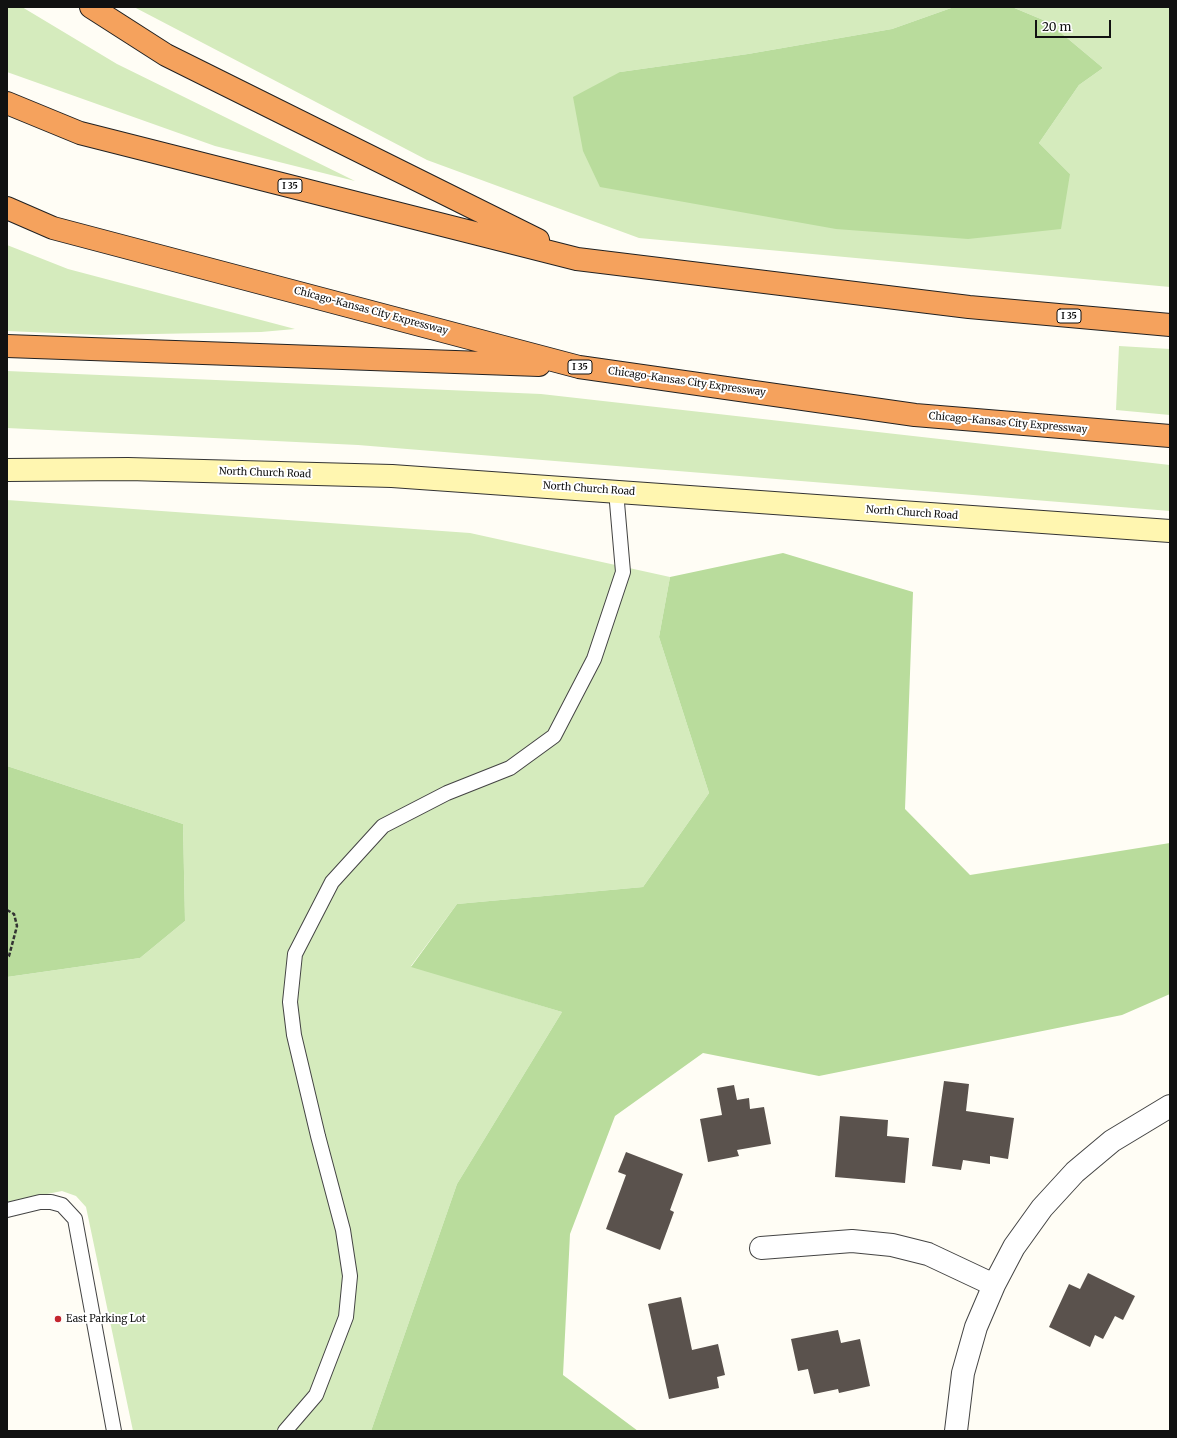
<!DOCTYPE html>
<style>
body{margin:0}
#map{position:relative;width:1177px;height:1438px;overflow:hidden;background:#fffdf5;font-family:Merriweather,serif}
canvas{display:block}
.frame{position:absolute;inset:0;border:8px solid #111;pointer-events:none}
.scale{position:absolute;left:1035px;top:20px;width:76px;height:18px;box-sizing:border-box;border:2px solid #111;border-top:0;padding-left:5px;font-size:12px;line-height:14px;white-space:nowrap;color:#111;-webkit-text-stroke:3px #fff;paint-order:stroke}
</style>
<div id="map">
<canvas width="1177" height="1438"></canvas>
<div class="frame"></div>
<div class="scale">20 m</div>
</div>
<script>
const context = document.querySelector('canvas').getContext('2d');
context.lineJoin = 'round';
function paint(path, color) { context.fillStyle = color; context.fill(path, 'evenodd'); }
const poly = rows => new Path2D(rows.map(r => 'M' + r).join(''));
function stroke(path, color, width, dash) { context.strokeStyle = color; context.lineWidth = width; context.lineCap = dash ? 'butt' : 'round'; context.setLineDash(dash || []); context.stroke(path); }
function label(font, color, halo, rows, align = 'center') {
  context.font = font + ' Merriweather,serif'; context.lineWidth = 4; context.setLineDash([]); context.textBaseline = 'middle'; context.strokeStyle = halo; context.fillStyle = color; for (const [text, x, y, turn = 0] of rows) {
    context.save(); context.translate(x, y); context.rotate((+turn || 0) * Math.PI / 180); context.textAlign = isNaN(turn) ? turn : align; if (halo) context.strokeText(text, 0, 0); context.fillText(text, 0, 0); context.restore();
  }
}
const green = poly([
 [7,7,22,7,117,64,355,181,215,146,7,72],
 [134,7,954,7,892,29,748,54,620,72,1070,174,1039,143,1079,85,1103,68,1048,22,1012,7,1170,7,1170,287,639,238,427,160],
 [7,245,68,269,295,329,261,332,100,335,7,331],
 [1119,346,1170,349,1170,415,1116,410],
 [7,371,541,394,1170,465,1170,511,358,445,7,428],
 [7,500,470,533,670,577,659,637,709,793,643,887,457,904,411,966,562,1012,457,1184,371,1431,133,1431,86,1207,76,1196,62,1191,7,1202,7,977,140,958,185,921,183,824,7,766]
]);
const forest = poly([
 [954,7,1012,7,1048,22,1103,68,1079,85,1039,143,1070,174,1061,229,968,239,836,229,600,187,583,151,573,97,620,72,748,54,892,29],
 [783,553,913,592,905,809,970,875,1170,843,1170,994,1122,1015,819,1076,703,1053,615,1116,570,1234,563,1375,638,1431,371,1431,457,1184,562,1012,411,967,457,904,643,887,709,793,659,637,670,577],
 [7,766,183,824,185,921,140,958,7,977]
]);
const building = poly([
 [944,1081,969,1084,966,1111,1014,1118,1008,1159,990,1156,990,1164,963,1160,961,1170,932,1166],
 [734,1085,737,1100,749,1098,750,1109,764,1107,771,1144,737,1150,739,1156,708,1162,700,1119,722,1115,717,1088],
 [840,1116,888,1120,887,1136,909,1138,905,1183,835,1177],
 [626,1152,683,1174,670,1210,674,1212,660,1250,606,1229,626,1175,618,1172],
 [1088,1273,1135,1296,1123,1320,1115,1316,1103,1339,1095,1335,1090,1347,1049,1327,1069,1284,1080,1289],
 [681,1297,692,1350,718,1344,725,1375,717,1377,719,1388,669,1399,648,1304],
 [838,1330,841,1343,860,1339,870,1386,839,1393,838,1389,814,1394,808,1369,798,1371,791,1339]
]);
const path = poly([
 [7,910,14,914,17,926,9,956,7,957]
]);
const service = poly([
 [7,1210,40,1202,51,1202,62,1205,75,1219,114,1431],
 [285,1431,316,1395,346,1317,350,1276,343,1230,318,1136,294,1035,290,1002,295,954,332,882,383,826,447,793,510,768,554,736,594,659,623,572,616,491]
]);
const minor = poly([
 [761,1248,852,1241,892,1245,928,1254,994,1285],
 [956,1431,963,1373,976,1327,994,1285,1014,1247,1042,1208,1075,1172,1112,1141,1170,1106]
]);
const secondary = poly([
 [7,470,128,469,392,476,1170,531]
]);
const motorway = poly([
 [91,7,166,55,538,240],
 [7,103,80,133,577,259,969,307,1170,325],
 [7,208,53,228,579,367,915,415,1170,436],
 [7,346,539,365]
]);
const markers = [
 [58,1319,4,"#c4262e"]
];
const shields = [
 [290,186,24],
 [1069,316,24],
 [580,367,24]
];
const shieldNames = [
 ["I 35",290,186],
 ["I 35",1069,316],
 ["I 35",580,367]
];
const streetNames = [
 ["Chicago-Kansas City Expressway",371,311,15],
 ["Chicago-Kansas City Expressway",687,382,8],
 ["Chicago-Kansas City Expressway",1008,423,5],
 ["North Church Road",265,473,2],
 ["North Church Road",589,489,4],
 ["North Church Road",912,513,4]
];
const poiNames = [
 ["East Parking Lot",66,1319]
];
paint(green, '#d5ebbd');
paint(forest, '#b9dc9c');
paint(building, '#5a524d');
stroke(service, '#444', 16);
stroke(minor, '#444', 24);
stroke(secondary, '#333', 24);
stroke(motorway, '#222', 24);
stroke(path, '#333', 2.5, [4, 2]);
stroke(service, '#fff', 14);
stroke(minor, '#fff', 22);
stroke(secondary, '#fff6b0', 22);
stroke(motorway, '#f5a25d', 22);
for (const [x, y, r, color] of markers) { const dot = new Path2D(); dot.arc(x, y, r, 0, 2 * Math.PI); context.fillStyle = color; context.fill(dot); stroke(dot, '#fff', 1.5); }
for (const [x, y, w] of shields) { const box = new Path2D(); box.roundRect(x - w / 2, y - 7, w, 14, 3); context.fillStyle = '#fff'; context.fill(box); stroke(box, '#111', 1); }
label('bold 9px', '#111', null, shieldNames);
label('10px', '#111', '#fff', streetNames);
label('10px', '#111', '#fff', poiNames, 'left');
</script>
